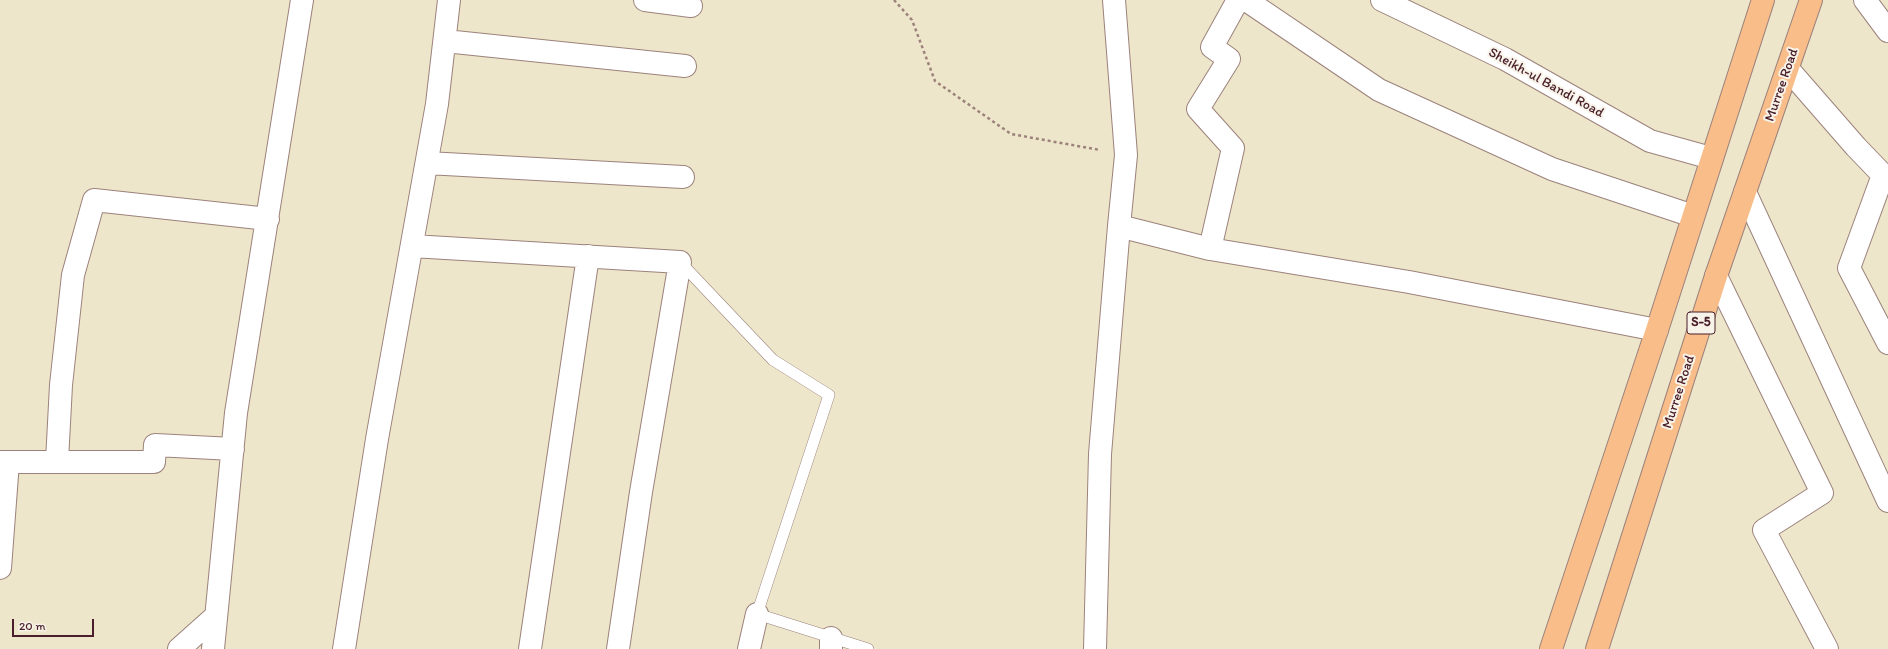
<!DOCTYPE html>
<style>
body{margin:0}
#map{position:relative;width:1888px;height:649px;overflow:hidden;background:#ede6cb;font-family:Itim,sans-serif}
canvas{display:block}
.scale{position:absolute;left:12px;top:619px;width:82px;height:18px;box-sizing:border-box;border:2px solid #4a1f2b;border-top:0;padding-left:5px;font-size:12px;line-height:14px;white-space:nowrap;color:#4a1f2b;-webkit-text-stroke:3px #f7f3e8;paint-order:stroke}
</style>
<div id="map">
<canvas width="1888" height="649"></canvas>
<div class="scale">20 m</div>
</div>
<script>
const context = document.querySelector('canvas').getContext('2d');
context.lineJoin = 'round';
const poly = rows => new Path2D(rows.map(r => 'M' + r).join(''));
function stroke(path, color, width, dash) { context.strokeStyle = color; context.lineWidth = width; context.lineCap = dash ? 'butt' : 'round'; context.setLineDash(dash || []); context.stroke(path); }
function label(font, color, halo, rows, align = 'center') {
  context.font = font + ' Itim,sans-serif'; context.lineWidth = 4; context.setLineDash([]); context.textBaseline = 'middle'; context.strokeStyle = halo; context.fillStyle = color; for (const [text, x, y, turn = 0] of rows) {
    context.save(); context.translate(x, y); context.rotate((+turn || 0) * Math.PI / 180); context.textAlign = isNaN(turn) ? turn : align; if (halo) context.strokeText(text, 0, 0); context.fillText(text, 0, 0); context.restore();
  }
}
const path = poly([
 [894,0,912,20,935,81,1011,134,1100,150]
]);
const service = poly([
 [680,262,773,360,829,395,757,614,868,649]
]);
const minor = poly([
 [645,0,691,6],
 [1114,0,1126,155,1119,226,1210,249],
 [1238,0,1212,47,1229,59,1198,109,1233,148,1210,249,1409,282,1657,330],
 [1246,0,1379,90,1552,169,1693,216],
 [1382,0,1505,59,1650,141,1711,158],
 [1865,0,1888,31],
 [445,41,685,66],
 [1788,69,1856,147,1883,175,1849,268,1888,343],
 [427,163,683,177],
 [1745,192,1888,501],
 [412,246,680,262,641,492,618,649],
 [1716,276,1822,493,1764,530,1827,649],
 [57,461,61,385,73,275,94,200,268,219],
 [0,462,154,462,155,445,233,449],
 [0,568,8,462],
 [179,649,216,616],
 [213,649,236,413,302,0],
 [344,649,377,439,437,104,449,0],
 [530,649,588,256],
 [749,649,757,614],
 [831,649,831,638],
 [1095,649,1100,454,1119,226]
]);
const primary = poly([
 [1551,649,1657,330,1763,0],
 [1597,649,1716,276,1811,0]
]);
const shields = [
 [1701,323,28]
];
const shieldNames = [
 ["S-5",1701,323]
];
const streetNames = [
 ["Sheikh-ul Bandi Road",1546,83,29],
 ["Murree Road",1782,85,-71],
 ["Murree Road",1679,392,-72]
];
stroke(service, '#9c827b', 12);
stroke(minor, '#9c827b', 24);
stroke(primary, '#9c827b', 24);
stroke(path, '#9c827b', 2.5, [3, 3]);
stroke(service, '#fff', 11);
stroke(minor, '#fff', 22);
stroke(primary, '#f8bd89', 22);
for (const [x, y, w] of shields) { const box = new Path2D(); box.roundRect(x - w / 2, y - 11, w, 22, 3); context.fillStyle = '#f7f3e8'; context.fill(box); stroke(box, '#4a1f2b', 1); }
label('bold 13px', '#4a1f2b', null, shieldNames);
label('14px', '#4a1f2b', '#f7f3e8', streetNames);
</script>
